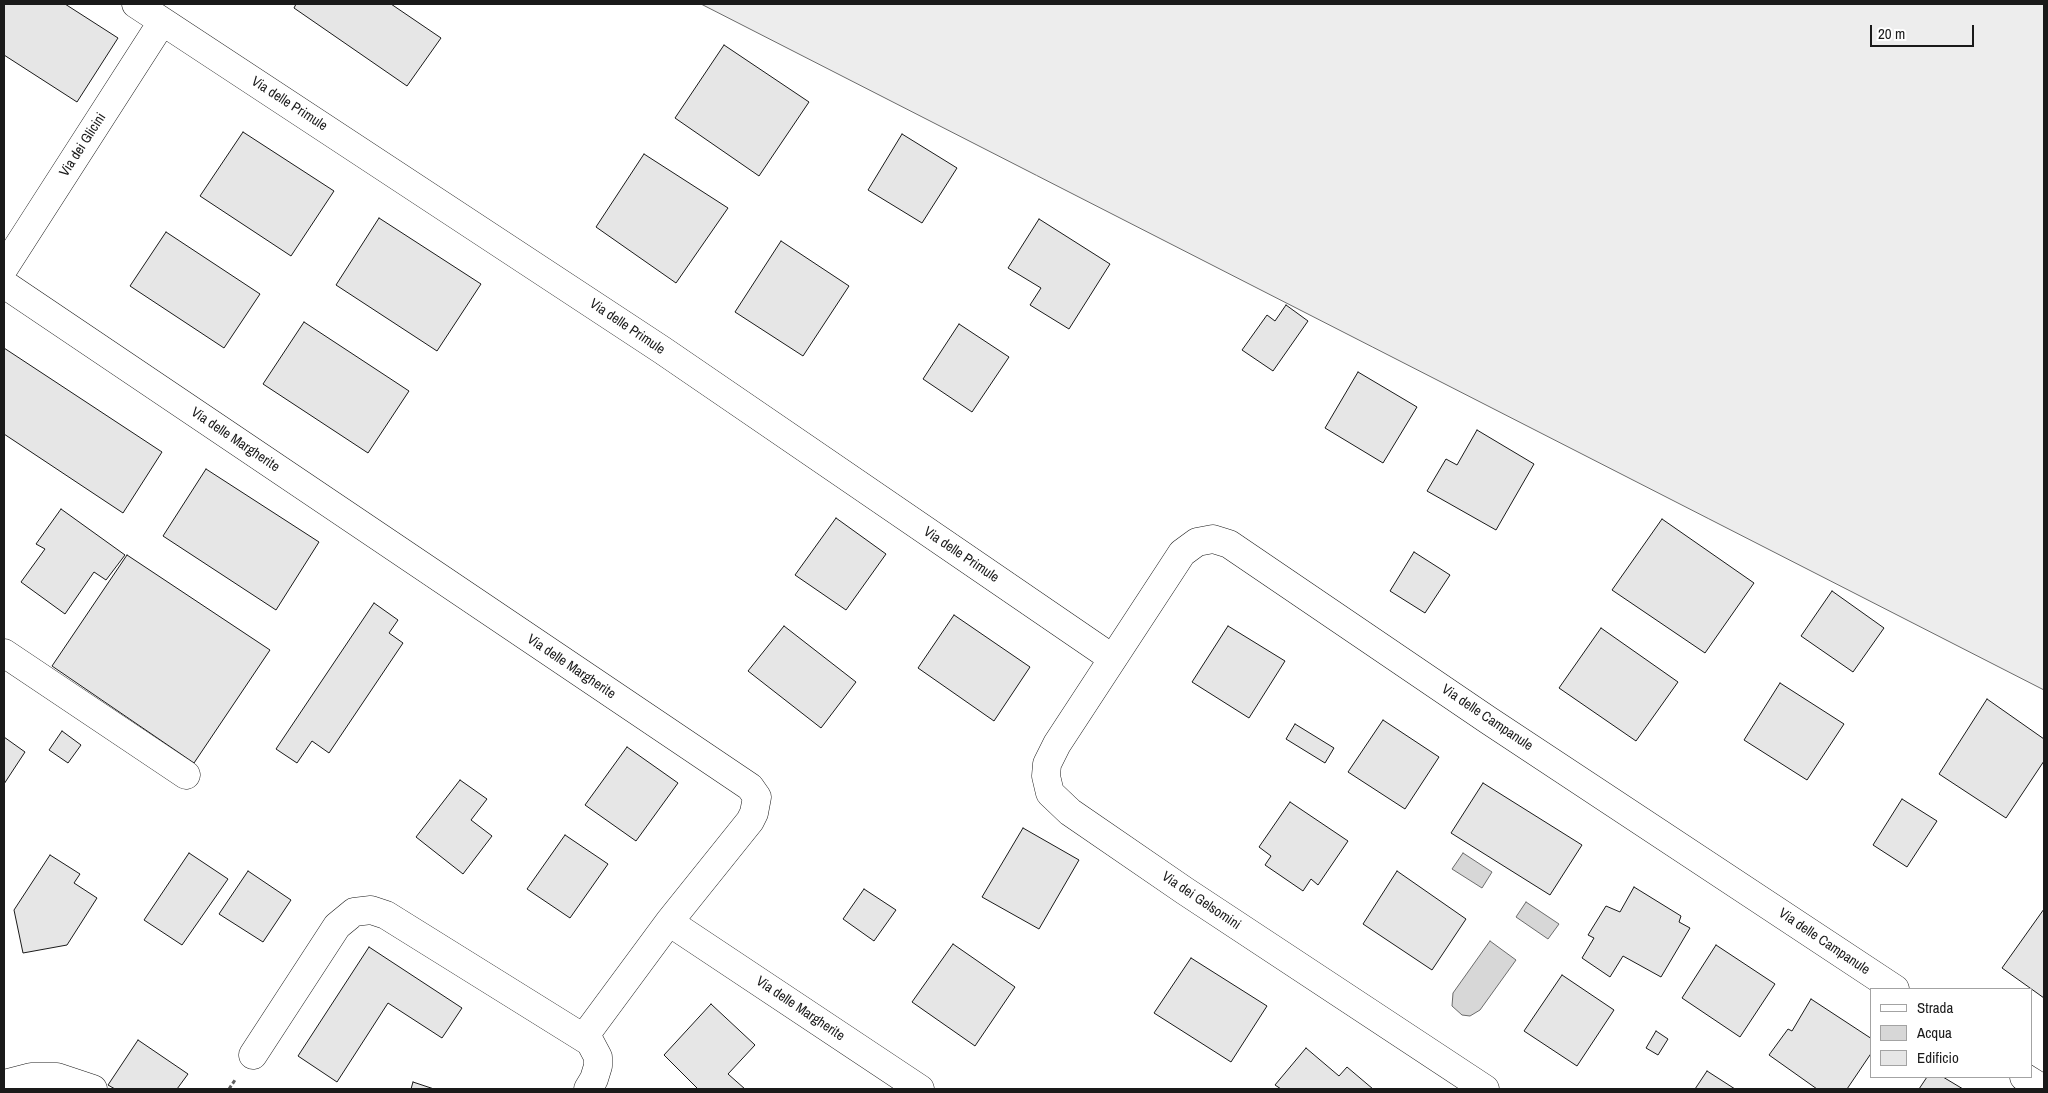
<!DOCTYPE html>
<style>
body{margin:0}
#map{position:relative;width:2048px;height:1093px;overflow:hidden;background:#fff;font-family:"Archivo Narrow",sans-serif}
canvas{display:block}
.frame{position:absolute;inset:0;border:5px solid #1a1a1a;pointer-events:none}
.legend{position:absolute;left:1870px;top:988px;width:162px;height:90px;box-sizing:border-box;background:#fff;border:1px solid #a3a3a3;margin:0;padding:6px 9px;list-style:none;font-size:15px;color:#1a1a1a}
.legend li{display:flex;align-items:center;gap:10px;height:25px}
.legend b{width:25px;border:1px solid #a3a3a3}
.scale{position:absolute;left:1870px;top:25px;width:104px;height:22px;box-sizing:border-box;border:2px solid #1a1a1a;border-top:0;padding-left:6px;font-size:15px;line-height:18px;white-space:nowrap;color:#1a1a1a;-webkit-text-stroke:4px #fff;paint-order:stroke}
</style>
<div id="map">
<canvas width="2048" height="1093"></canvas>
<div class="frame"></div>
<ul class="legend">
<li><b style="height:6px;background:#fff"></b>Strada</li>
<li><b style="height:14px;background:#d7d7d7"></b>Acqua</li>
<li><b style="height:14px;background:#e6e6e6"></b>Edificio</li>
</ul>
<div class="scale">20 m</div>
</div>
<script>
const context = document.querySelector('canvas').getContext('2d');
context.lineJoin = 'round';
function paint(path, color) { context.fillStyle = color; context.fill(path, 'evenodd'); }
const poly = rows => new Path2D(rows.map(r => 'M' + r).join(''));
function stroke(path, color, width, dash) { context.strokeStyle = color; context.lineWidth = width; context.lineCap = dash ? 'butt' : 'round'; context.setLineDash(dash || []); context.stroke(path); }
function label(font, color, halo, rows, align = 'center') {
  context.font = font + ' "Archivo Narrow",sans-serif'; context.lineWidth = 4; context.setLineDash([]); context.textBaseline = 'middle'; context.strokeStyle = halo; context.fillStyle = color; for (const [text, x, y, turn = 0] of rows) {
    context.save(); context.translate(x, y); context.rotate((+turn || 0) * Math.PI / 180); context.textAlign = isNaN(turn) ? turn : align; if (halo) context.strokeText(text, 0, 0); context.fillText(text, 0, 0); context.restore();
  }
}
const built = poly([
 [701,4,2044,4,2044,690,701,4]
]);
const water = poly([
 [1463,853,1492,872,1482,888,1452,869,1463,853],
 [1526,902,1559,924,1548,939,1516,917,1526,902],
 [1490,941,1516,960,1480,1010,1470,1016,1462,1015,1452,1006,1453,993,1490,941]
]);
const building = poly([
 [4,4,65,4,118,38,77,102,4,55,4,4],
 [296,4,391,4,441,38,407,86,294,8,296,4],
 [724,45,809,102,759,176,675,118,724,45],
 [243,132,334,191,291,256,200,196,243,132],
 [902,134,957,168,922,223,868,190,902,134],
 [644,154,728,208,676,283,596,227,644,154],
 [379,218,481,284,437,351,336,285,379,218],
 [1039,219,1110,264,1069,329,1030,305,1041,288,1008,268,1039,219],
 [166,232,260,294,224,348,130,286,166,232],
 [781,241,849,286,803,356,735,312,781,241],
 [1286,305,1308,321,1273,371,1242,350,1267,315,1275,321,1286,305],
 [304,322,409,391,368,453,263,384,304,322],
 [959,324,1009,357,972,412,923,379,959,324],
 [4,348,162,452,123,513,4,434,4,348],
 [1358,372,1417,407,1383,463,1325,428,1358,372],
 [1477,430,1534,464,1496,530,1427,491,1446,459,1457,465,1477,430],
 [206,469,319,542,276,610,163,536,206,469],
 [61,509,125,555,106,580,94,572,65,614,21,582,45,549,36,544,61,509],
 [836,518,886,554,846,610,795,575,836,518],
 [1662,519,1754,583,1705,653,1612,590,1662,519],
 [1414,552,1450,575,1425,613,1390,591,1414,552],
 [127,555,270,650,194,763,52,666,127,555],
 [1832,591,1884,628,1853,672,1801,636,1832,591],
 [374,603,398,620,389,633,403,643,329,753,312,741,297,763,276,749,374,603],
 [954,615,1030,667,994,721,918,668,954,615],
 [784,626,856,682,821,728,748,671,784,626],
 [1228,626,1285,661,1249,718,1192,682,1228,626],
 [1601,628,1678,682,1636,741,1559,688,1601,628],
 [1780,683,1844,724,1807,780,1744,740,1780,683],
 [1987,699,2044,739,2044,761,2006,818,1939,774,1987,699],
 [1383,720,1439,757,1405,809,1348,772,1383,720],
 [1295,724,1334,748,1325,763,1286,739,1295,724],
 [62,731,81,745,68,763,49,750,62,731],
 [4,737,25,752,4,784,4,737],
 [627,747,678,783,636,841,585,805,627,747],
 [460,780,487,799,471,820,492,836,463,874,416,837,460,780],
 [1483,783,1582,845,1550,895,1451,833,1483,783],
 [1902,799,1937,821,1907,867,1873,845,1902,799],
 [1290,802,1348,841,1318,885,1311,879,1303,891,1265,865,1271,856,1259,847,1290,802],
 [1023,828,1079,860,1039,929,982,897,1023,828],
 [565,835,608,864,570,918,527,889,565,835],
 [189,853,228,879,182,945,144,920,189,853],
 [50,855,80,874,74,883,97,898,67,945,23,953,14,910,50,855],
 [248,871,291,900,263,942,219,914,248,871],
 [1397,871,1466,919,1432,970,1363,924,1397,871],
 [1634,887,1681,916,1679,922,1690,928,1661,977,1623,956,1610,977,1582,958,1594,938,1588,935,1606,906,1620,912,1634,887],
 [864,889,896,910,874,941,843,919,864,889],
 [2044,909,2044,998,2002,968,2044,909],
 [953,944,1015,987,975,1046,912,1002,953,944],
 [1716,945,1775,984,1740,1037,1682,998,1716,945],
 [369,947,462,1008,442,1038,388,1003,337,1082,298,1056,369,947],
 [1191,958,1267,1006,1231,1062,1154,1013,1191,958],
 [1562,975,1614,1010,1577,1066,1524,1031,1562,975],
 [1811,999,1872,1039,1872,1052,1847,1089,1817,1089,1769,1055,1788,1029,1792,1031,1811,999],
 [711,1004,755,1045,728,1074,745,1089,698,1089,664,1055,711,1004],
 [1656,1031,1668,1039,1658,1055,1646,1048,1656,1031],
 [138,1040,188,1074,177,1089,115,1089,108,1085,138,1040],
 [1306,1048,1339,1076,1347,1067,1373,1089,1281,1089,1275,1085,1306,1048],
 [1707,1071,1735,1089,1695,1089,1707,1071],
 [1927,1077,1943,1077,1963,1089,1919,1089,1927,1077],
 [413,1082,434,1089,411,1089,413,1082]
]);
const path = poly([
 [229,1089,235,1080]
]);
const minor = poly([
 [136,4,662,350,1112,658],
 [4,268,162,22],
 [4,284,750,787,757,797,754,813,750,821,669,922,920,1089],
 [4,653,186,775],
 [584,1037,669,922],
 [253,1055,337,926,354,912,371,910,386,915,590,1042,598,1057,598,1066,594,1079,588,1089],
 [2024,1077,2043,1089],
 [4,1084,31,1077,57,1077,93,1089],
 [1485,1089,1185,891,1070,812,1050,793,1046,776,1047,764,1057,744,1182,553,1197,542,1213,539,1229,544,1488,720,1895,989]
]);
const streetNames = [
 ["Via delle Primule",289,104,33],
 ["Via dei Glicini",83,145,-57],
 ["Via delle Primule",627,327,34],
 ["Via delle Margherite",235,440,34],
 ["Via delle Primule",961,555,34],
 ["Via delle Margherite",571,667,34],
 ["Via delle Campanule",1487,718,34],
 ["Via dei Gelsomini",1201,901,34],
 ["Via delle Campanule",1824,942,34],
 ["Via delle Margherite",800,1009,34]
];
paint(built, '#ededed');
stroke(built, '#6a6a6a', 1);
paint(water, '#d7d7d7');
stroke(water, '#6a6a6a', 1);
paint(building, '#e6e6e6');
stroke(building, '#1a1a1a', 1);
stroke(minor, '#1a1a1a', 29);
stroke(path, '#5f5f5f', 3, [4, 2.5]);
stroke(minor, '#fff', 28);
label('14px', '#1a1a1a', '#fff', streetNames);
</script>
